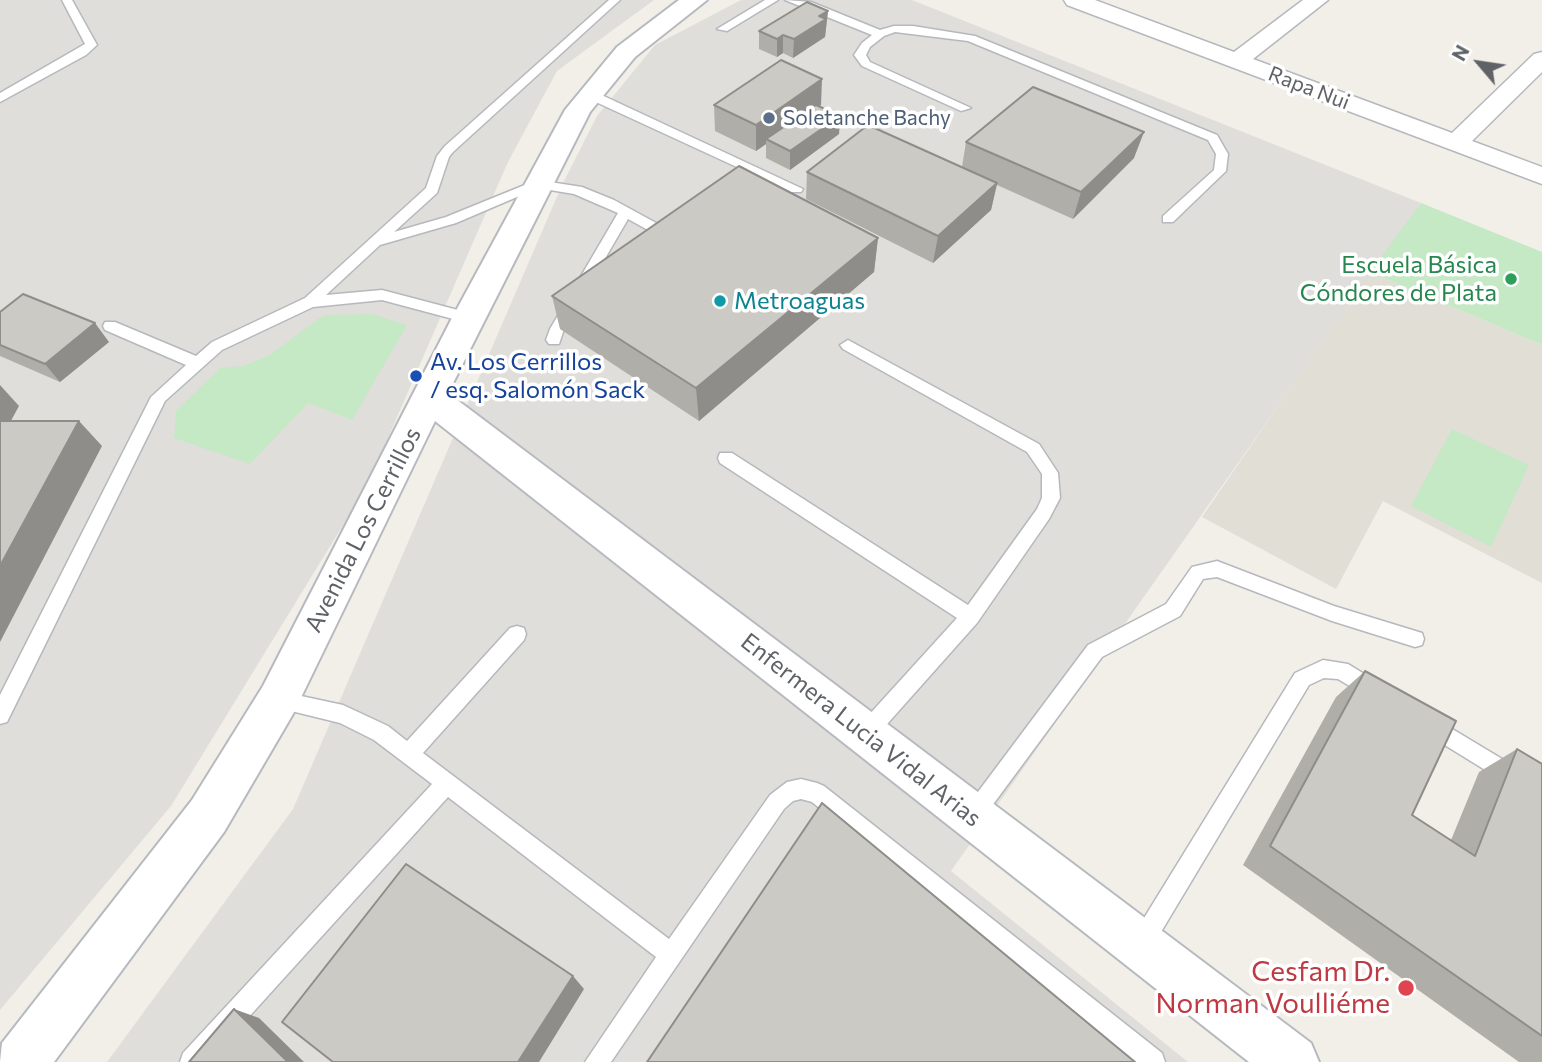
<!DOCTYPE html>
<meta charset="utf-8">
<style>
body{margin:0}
#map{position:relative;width:1542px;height:1062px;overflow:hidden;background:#f1efe8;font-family:Commissioner,sans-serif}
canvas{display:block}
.north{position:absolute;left:1444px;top:28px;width:70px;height:70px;-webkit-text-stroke:5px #fff;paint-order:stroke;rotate:299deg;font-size:19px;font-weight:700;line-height:28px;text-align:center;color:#5f6368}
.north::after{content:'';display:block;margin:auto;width:24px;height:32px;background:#5f6368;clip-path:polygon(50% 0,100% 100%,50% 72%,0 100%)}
</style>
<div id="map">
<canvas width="1542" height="1062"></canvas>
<div class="north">N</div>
</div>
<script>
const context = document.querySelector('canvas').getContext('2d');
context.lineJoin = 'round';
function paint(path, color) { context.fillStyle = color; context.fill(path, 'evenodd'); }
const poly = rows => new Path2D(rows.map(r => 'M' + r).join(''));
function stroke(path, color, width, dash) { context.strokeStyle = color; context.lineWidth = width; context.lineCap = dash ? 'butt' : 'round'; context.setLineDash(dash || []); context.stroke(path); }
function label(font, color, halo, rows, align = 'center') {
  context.font = font + ' Commissioner,sans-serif'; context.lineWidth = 7; context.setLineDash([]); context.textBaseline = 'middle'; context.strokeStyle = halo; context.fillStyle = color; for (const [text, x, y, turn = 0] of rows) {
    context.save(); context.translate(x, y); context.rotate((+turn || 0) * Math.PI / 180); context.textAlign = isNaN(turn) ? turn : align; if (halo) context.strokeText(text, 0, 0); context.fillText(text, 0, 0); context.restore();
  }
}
const industrial = poly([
 [0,0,654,0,557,71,508,162,367,486,171,806,0,1010],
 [741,0,912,0,1421,203,951,871,1188,1062,107,1062,293,809,562,185,597,116,655,45]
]);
const education = poly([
 [1370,272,1542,345,1542,583,1383,501,1336,589,1202,517]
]);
const green = poly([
 [1421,203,1542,252,1542,345,1370,272],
 [372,314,407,325,352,420,308,403,250,464,174,438,176,411,220,368,243,366,270,355,324,315],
 [1452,429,1529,465,1491,547,1411,506]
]);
const lane = poly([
 [62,0,72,0,97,45,86,55,0,102,0,93,85,44,62,0],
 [609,0,620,0,453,152,449,157,437,193,394,232,446,217,537,180,582,187,614,200,678,235,678,241,668,241,628,219,564,329,559,344,549,344,546,340,550,329,618,213,574,194,538,188,456,223,380,245,326,295,382,290,473,314,475,318,473,322,468,323,382,300,313,307,222,350,165,401,7,722,0,724,0,695,151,397,186,365,105,330,103,326,105,322,115,322,196,356,212,342,305,298,426,188,437,156,445,146,609,0],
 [765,0,778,0,727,31,717,29,765,0],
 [785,0,811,2,880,30,894,26,913,26,975,36,1217,135,1228,154,1226,171,1173,222,1163,222,1163,216,1214,170,1216,154,1208,140,968,41,895,32,884,36,870,47,866,55,870,62,971,108,961,111,862,66,854,55,862,43,872,35,785,0],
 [585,91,593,91,803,189,801,192,791,192,585,97,585,91],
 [848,340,1039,444,1058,473,1060,498,1049,519,977,623,872,741,865,743,858,741,855,734,858,727,957,618,720,463,718,458,720,453,732,453,968,605,1037,509,1042,498,1042,474,1027,452,843,349,840,345,848,340],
 [1217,561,1334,606,1422,633,1424,639,1422,645,1415,647,1332,621,1217,577,1203,579,1180,616,1102,657,980,822,973,825,966,822,962,815,966,808,1088,645,1166,604,1192,567,1217,561],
 [517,626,524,628,526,634,524,640,423,753,669,939,770,795,787,782,801,779,817,783,824,786,1162,1053,1165,1062,1134,1062,812,802,801,799,793,801,784,809,611,1062,585,1062,656,957,448,797,208,1062,180,1062,183,1053,432,784,374,740,340,723,271,706,268,700,271,694,278,691,343,705,388,726,407,741,510,628,517,626],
 [1323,660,1348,664,1382,685,1385,691,1382,697,1375,700,1368,697,1338,679,1324,678,1309,685,1149,952,1141,955,1133,952,1130,944,1133,936,1295,673,1323,660],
 [1429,715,1542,783,1542,805,1422,731,1419,724,1422,717,1429,715]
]);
const street = poly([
 [1064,0,1095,0,1234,52,1303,0,1328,0,1253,59,1452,133,1534,54,1542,52,1542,72,1472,141,1542,167,1542,184,1067,5,1064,0]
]);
const secondary = poly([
 [679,0,707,0,635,57,590,112,448,393,1311,1043,1319,1062,1249,1062,435,421,293,714,224,832,54,1062,0,1062,2,1043,192,800,263,686,452,318,565,110,617,47,679,0]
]);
const wall = poly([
 [828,11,825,37,793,58,783,53,777,57,759,49,759,31],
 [714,105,821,105,820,106,840,116,839,134,790,170,766,158,766,144,756,151,715,131],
 [966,142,1134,158,1073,219,997,185,991,210,933,263,806,199,807,172,962,167],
 [878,238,874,272,699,421,560,329,552,296],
 [0,312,109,342,60,382,0,356],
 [1365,671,1412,815,1451,840,1479,772,1517,749,1542,764,1542,1062,1519,1062,1243,865,1336,697]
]);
const shadedWall = poly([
 [828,11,825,37,793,58,794,39,819,16],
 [783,35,783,53,777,57,777,39],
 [822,79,821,105,770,141,766,139,766,144,756,151,756,125],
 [840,116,839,134,790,170,790,151],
 [1144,132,1134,158,1073,219,1081,192],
 [997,183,991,210,933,263,938,236],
 [878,238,874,272,699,421,696,388],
 [95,323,109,342,60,382,45,364],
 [0,385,19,406,7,428,0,421],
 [79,421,102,446,0,642,0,566],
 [573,976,584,989,539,1062,518,1062],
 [234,1009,259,1018,304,1062,288,1062]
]);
const building = poly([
 [807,2,828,11,819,16,826,19,794,39,783,35,777,39,759,31,807,2],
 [781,60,822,79,756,125,714,105,781,60],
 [1033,87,1144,132,1081,192,966,142,1033,87],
 [816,105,840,116,790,151,766,139,816,105],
 [868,125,997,183,938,236,807,172,868,125],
 [739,166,878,238,696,388,552,296,739,166],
 [23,294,95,323,45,364,0,345,0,312,23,294],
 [0,421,79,421,0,566,0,421],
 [1365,671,1456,721,1412,815,1475,856,1517,749,1542,764,1542,1036,1270,846,1365,671],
 [822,803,1135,1062,647,1062,822,803],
 [406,864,573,976,518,1062,333,1062,282,1022,406,864],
 [234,1009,288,1062,189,1062,234,1009]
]);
const markers = [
 [769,118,7,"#5c6f8a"],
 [1511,279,7,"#2e9e5b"],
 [720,301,7,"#0f9aa8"],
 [416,376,7,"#1a4fb4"],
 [1406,988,9,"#e0444e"]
];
const farStreetnames = [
 ["Rapa Nui",1309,88,21]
];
const farServicenames = [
 ["Soletanche Bachy",783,118]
];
const leisureNames = [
 ["Escuela Básica",1497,265],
 ["Cóndores de Plata",1497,293]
];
const cultureNames = [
 ["Metroaguas",734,301]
];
const transitNames = [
 ["Av. Los Cerrillos",430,362],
 ["/ esq. Salomón Sack",430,390]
];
const streetNames = [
 ["Avenida Los Cerrillos",363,530,-63],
 ["Enfermera Lucia Vidal Arias",861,730,38]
];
const nearHealthnames = [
 ["Cesfam Dr.",1390,972],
 ["Norman Voulliéme",1390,1004]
];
paint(industrial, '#e0deda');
paint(education, '#e1ded6');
paint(green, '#c5e8c5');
stroke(lane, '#b5b8bc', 3);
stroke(street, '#b5b8bc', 3);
stroke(secondary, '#b6babf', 4);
paint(lane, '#fff');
paint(street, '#fff');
paint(secondary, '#fff');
paint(wall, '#afaea9');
paint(shadedWall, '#8f8d8a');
paint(building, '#cccac5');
stroke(building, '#8f8d8a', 2);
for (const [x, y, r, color] of markers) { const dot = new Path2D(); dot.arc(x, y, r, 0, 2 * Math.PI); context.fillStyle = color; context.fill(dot); stroke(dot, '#fff', 2.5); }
label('21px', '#5f6368', '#fff', farStreetnames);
label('21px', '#4e5e75', '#fff', farServicenames, 'left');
label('24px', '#27864d', '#fff', leisureNames, 'right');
label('24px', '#0d838f', '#fff', cultureNames, 'left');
label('24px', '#164399', '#fff', transitNames, 'left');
label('24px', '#5f6368', '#fff', streetNames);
label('28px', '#be3a42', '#fff', nearHealthnames, 'right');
</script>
